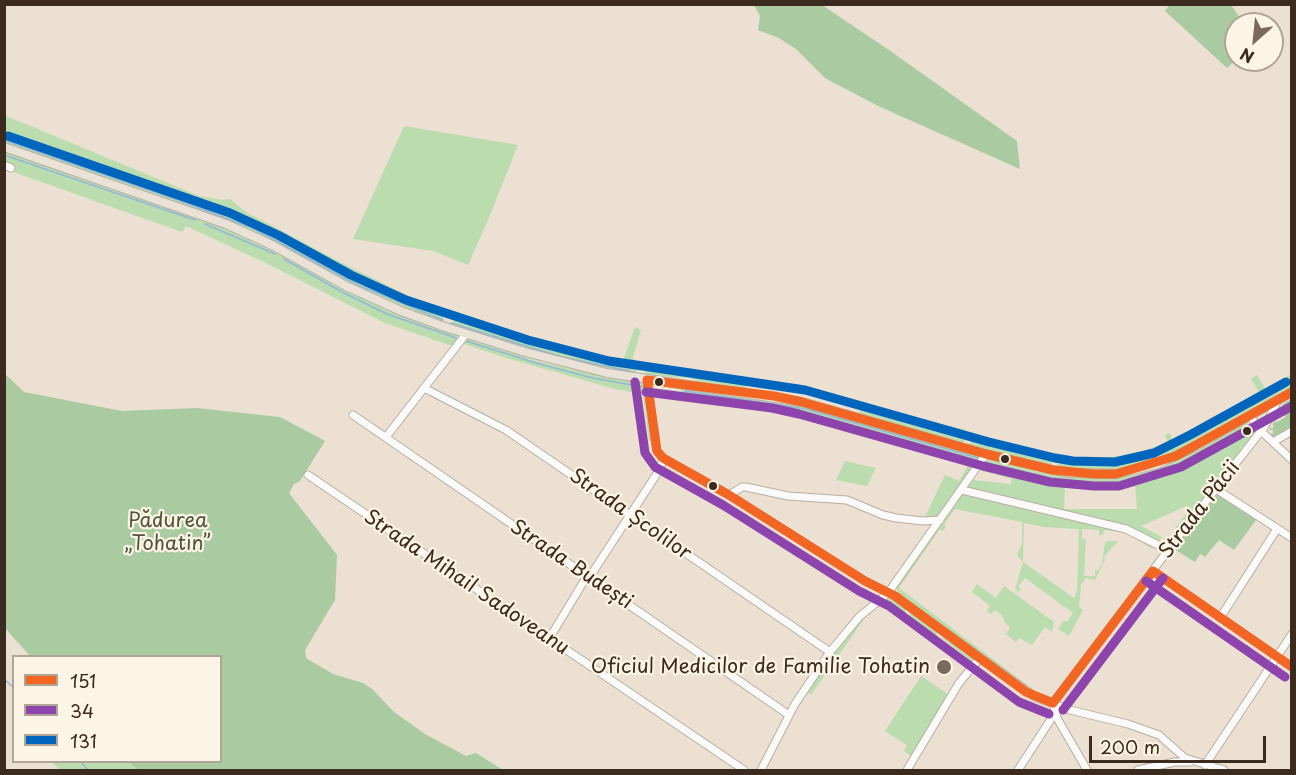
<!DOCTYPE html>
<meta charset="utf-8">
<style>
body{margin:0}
#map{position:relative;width:1296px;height:775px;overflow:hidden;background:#ebe0d1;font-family:"Playpen Sans",sans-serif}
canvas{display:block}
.frame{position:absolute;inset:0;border:6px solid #3b2a1e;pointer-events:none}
.legend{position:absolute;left:12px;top:655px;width:210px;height:108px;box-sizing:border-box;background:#fcf5e5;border:2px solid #afa495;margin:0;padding:8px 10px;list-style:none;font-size:18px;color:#3b2a1e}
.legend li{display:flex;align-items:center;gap:12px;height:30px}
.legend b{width:30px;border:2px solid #afa495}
.north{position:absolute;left:1224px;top:12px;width:60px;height:60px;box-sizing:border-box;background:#fcf5e5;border:2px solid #afa495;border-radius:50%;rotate:207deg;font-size:16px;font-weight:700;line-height:24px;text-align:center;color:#3b2a1e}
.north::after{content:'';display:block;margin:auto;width:21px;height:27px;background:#796a5d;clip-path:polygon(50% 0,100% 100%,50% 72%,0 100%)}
.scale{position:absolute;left:1089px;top:736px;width:177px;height:27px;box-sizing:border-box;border:3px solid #3b2a1e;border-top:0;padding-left:8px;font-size:18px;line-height:21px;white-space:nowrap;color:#3b2a1e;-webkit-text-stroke:4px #fcf5e5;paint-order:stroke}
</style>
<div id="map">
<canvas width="1296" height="775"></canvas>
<div class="frame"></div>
<ul class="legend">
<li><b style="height:8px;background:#f26522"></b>151</li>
<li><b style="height:8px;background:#8e44ad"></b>34</li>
<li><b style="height:8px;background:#0065bd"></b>131</li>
</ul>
<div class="north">N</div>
<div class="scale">200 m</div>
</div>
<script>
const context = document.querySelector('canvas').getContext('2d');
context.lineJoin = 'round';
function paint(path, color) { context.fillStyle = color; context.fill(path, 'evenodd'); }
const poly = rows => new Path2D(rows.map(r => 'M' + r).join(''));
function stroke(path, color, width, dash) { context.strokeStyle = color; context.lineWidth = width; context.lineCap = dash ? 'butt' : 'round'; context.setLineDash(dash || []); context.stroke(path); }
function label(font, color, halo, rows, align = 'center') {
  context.font = font + ' "Playpen Sans",sans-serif'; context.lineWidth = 4.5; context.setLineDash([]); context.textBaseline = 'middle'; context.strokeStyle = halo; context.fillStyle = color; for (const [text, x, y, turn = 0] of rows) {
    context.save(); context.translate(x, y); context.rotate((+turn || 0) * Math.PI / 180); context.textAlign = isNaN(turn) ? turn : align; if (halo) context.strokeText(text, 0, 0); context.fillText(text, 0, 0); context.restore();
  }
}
const green = poly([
 [4,115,199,196,223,200,230,199,246,212,344,264,407,295,446,311,441,323,366,292,290,250,233,223,5,144],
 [404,126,518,145,488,220,468,265,433,251,353,239],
 [5,151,213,223,253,239,368,301,457,335,457,340,455,345,449,345,385,323,270,265,186,226,182,232,5,169],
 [455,316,551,345,622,363,635,327,641,330,633,357,637,374,563,359,452,326],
 [467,339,540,362,584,372,640,382,643,384,645,391,652,441,649,441,643,394,615,389,503,357,461,343],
 [643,364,688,369,750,382,746,388,702,383,691,378,646,375],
 [1291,374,1291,387,1161,459,1146,464,1109,470,1057,467,1059,459,1088,460,1135,454,1168,442,1165,435,1170,433,1172,441,1260,394,1251,379,1257,375,1266,390],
 [681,388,780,401,807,407,979,457,976,464,941,515,924,519,945,475,959,481,970,462,817,422,756,408,680,399],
 [862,404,966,430,963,444,859,414],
 [1246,423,1253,426,1255,433,1180,530,1175,528,1191,508,1187,506,1141,526,1162,537,1153,549,1124,532,1105,530,1102,535,1099,535,1099,530,1082,529,1082,539,1086,539,1084,576,1095,576,1095,570,1098,570,1102,564,1105,543,1107,541,1118,541,1104,557,1105,560,1095,580,1086,578,1081,585,1079,607,1083,610,1069,636,1058,629,1064,620,1067,622,1073,613,1025,578,1018,586,1021,589,1019,592,1015,589,1023,562,1017,555,1022,544,1022,522,955,509,944,524,946,527,943,531,940,529,899,588,1039,694,1038,695,1032,692,898,593,897,586,959,497,965,493,973,480,1011,484,1012,479,980,470,987,461,991,460,1038,472,1081,478,1111,478,1134,475,1159,468,1195,452],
 [1135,483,1137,509,1064,509,1065,483,1107,487],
 [1024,523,1044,527,1079,529,1077,590,1074,598,1023,562],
 [972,436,1054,456,1051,466,969,446],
 [845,461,876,468,867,486,836,480],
 [977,584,996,598,1004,586,1054,622,1052,632,1045,627,1032,645,1019,638,1016,642,1006,634,1010,628,1004,621,1003,616,995,610,991,614,987,611,990,606,972,592],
 [890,599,896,600,907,609,902,619,880,605,869,612,811,695,806,691,857,622,878,603],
 [911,613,937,631,937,637,933,643,905,621],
 [946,635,975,657,911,756,904,751,907,745,885,731,921,676,949,695,970,660,942,638],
 [52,762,129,762,138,770,60,770]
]);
const forest = poly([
 [1170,4,1231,5,1244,24,1236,24,1236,60,1227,68,1165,11],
 [754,5,822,5,889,50,1017,141,1020,169,878,106,825,78,796,49,779,38,758,30,760,16],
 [4,373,24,392,122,411,197,408,280,417,325,441,300,481,294,484,289,493,337,555,335,600,305,650,306,658,333,674,363,683,372,689,394,712,425,734,466,756,476,753,503,770,138,770,129,762,220,762,220,656,30,656,5,628],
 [1291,399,1291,428,1273,439,1270,435,1273,433,1273,430,1270,430,1270,427,1272,429,1274,426,1272,424,1276,421,1277,422,1286,417,1279,411,1283,404],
 [1218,494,1256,520,1234,550,1219,540,1205,557,1200,554,1195,562,1174,549]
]);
const stream = poly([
 [4,140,178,200,252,228,358,285,443,320],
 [4,155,195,220],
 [205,224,275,254],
 [284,259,342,292,387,314,456,338],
 [451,323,562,357,630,371],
 [466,341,536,363,593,378,643,387],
 [685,391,806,409,978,458],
 [1263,394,1292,379],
 [986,463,1040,476],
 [4,679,14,688],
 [81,762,88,770]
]);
const minor = poly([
 [4,165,11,168],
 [647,380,656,446,657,451,663,458,729,495,865,581,895,596,1035,697,1070,710,1128,724,1159,735,1185,758,1224,770],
 [424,388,506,430,830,652],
 [353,415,789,715],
 [1250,416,1261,431,1292,460],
 [386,437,466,334],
 [1273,442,1292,431],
 [308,475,744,770],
 [1216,489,1292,538],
 [962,490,1126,529,1168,550],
 [729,495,742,487,746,487,788,496,847,500,883,515,896,518,923,521,940,520],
 [1153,571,1292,667],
 [589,578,660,469,663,458],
 [1220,618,1277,529],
 [549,639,587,576],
 [1053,703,1175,541,1265,426,1278,400],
 [1053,703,1057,718,1087,770],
 [1205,765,1292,634],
 [761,770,795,704,830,652,859,617,888,593,895,583,986,454],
 [907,770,959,683,980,658],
 [1018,770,1055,713],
 [1138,770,1175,762,1190,762]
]);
const major = poly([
 [4,147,226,224,272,245,346,286,401,311,445,327,525,352,607,373,802,402,986,454,1053,470,1072,473,1116,474,1158,464,1196,446,1292,392]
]);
const bus1 = poly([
 [647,380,774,396,802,402,986,454,1053,470,1094,474,1116,474,1176,456,1292,392],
 [647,380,657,451,663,458,729,495,865,581,895,596,1026,692,1053,703],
 [1153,571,1292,667],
 [1053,703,1153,571]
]);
const bus2 = poly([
 [635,382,645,453,655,467,723,505,859,591,889,606,1019,702,1049,714],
 [646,392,772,408,799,414,983,466,1050,482,1094,486,1119,486,1181,467,1292,406],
 [1146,581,1285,677],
 [1063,710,1163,578]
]);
const bus3 = poly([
 [8,136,230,213,278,235,351,275,406,300,528,340,609,361,805,390,989,442,1055,458,1073,461,1115,462,1154,453,1190,435,1286,382]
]);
const markers = [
 [659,382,5,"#3b2a1e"],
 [1247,431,5,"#3b2a1e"],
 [1005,459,5,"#3b2a1e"],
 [713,486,5,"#3b2a1e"],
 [944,667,8,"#796a5d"]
];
const streetNames = [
 ["Strada Păcii",1200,510,-52],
 ["Strada Școlilor",630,515,35],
 ["Strada Budești",571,565,34],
 ["Strada Mihail Sadoveanu",466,583,34]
];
const parkNames = [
 ["Pădurea",168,521],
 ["„Tohatin”",168,544]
];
const poiNames = [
 ["Oficiul Medicilor de Familie Tohatin",930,667]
];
paint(green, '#badcae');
paint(forest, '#aacaa2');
stroke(stream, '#92b7d9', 1.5);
stroke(minor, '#b7aea3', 9);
stroke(major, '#b7aea3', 10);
stroke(minor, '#fcfaf8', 7);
stroke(major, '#ebe2d7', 8);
stroke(bus1, '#f26522', 9);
stroke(bus2, '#8e44ad', 9);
stroke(bus3, '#0065bd', 9);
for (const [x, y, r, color] of markers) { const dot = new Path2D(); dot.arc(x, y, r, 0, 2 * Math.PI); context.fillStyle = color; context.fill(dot); stroke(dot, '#fcf5e5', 2); }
label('20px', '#3b2a1e', '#fcf5e5', streetNames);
label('20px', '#50563b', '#fcf5e5', parkNames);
label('20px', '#3b2a1e', '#fcf5e5', poiNames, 'right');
</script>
